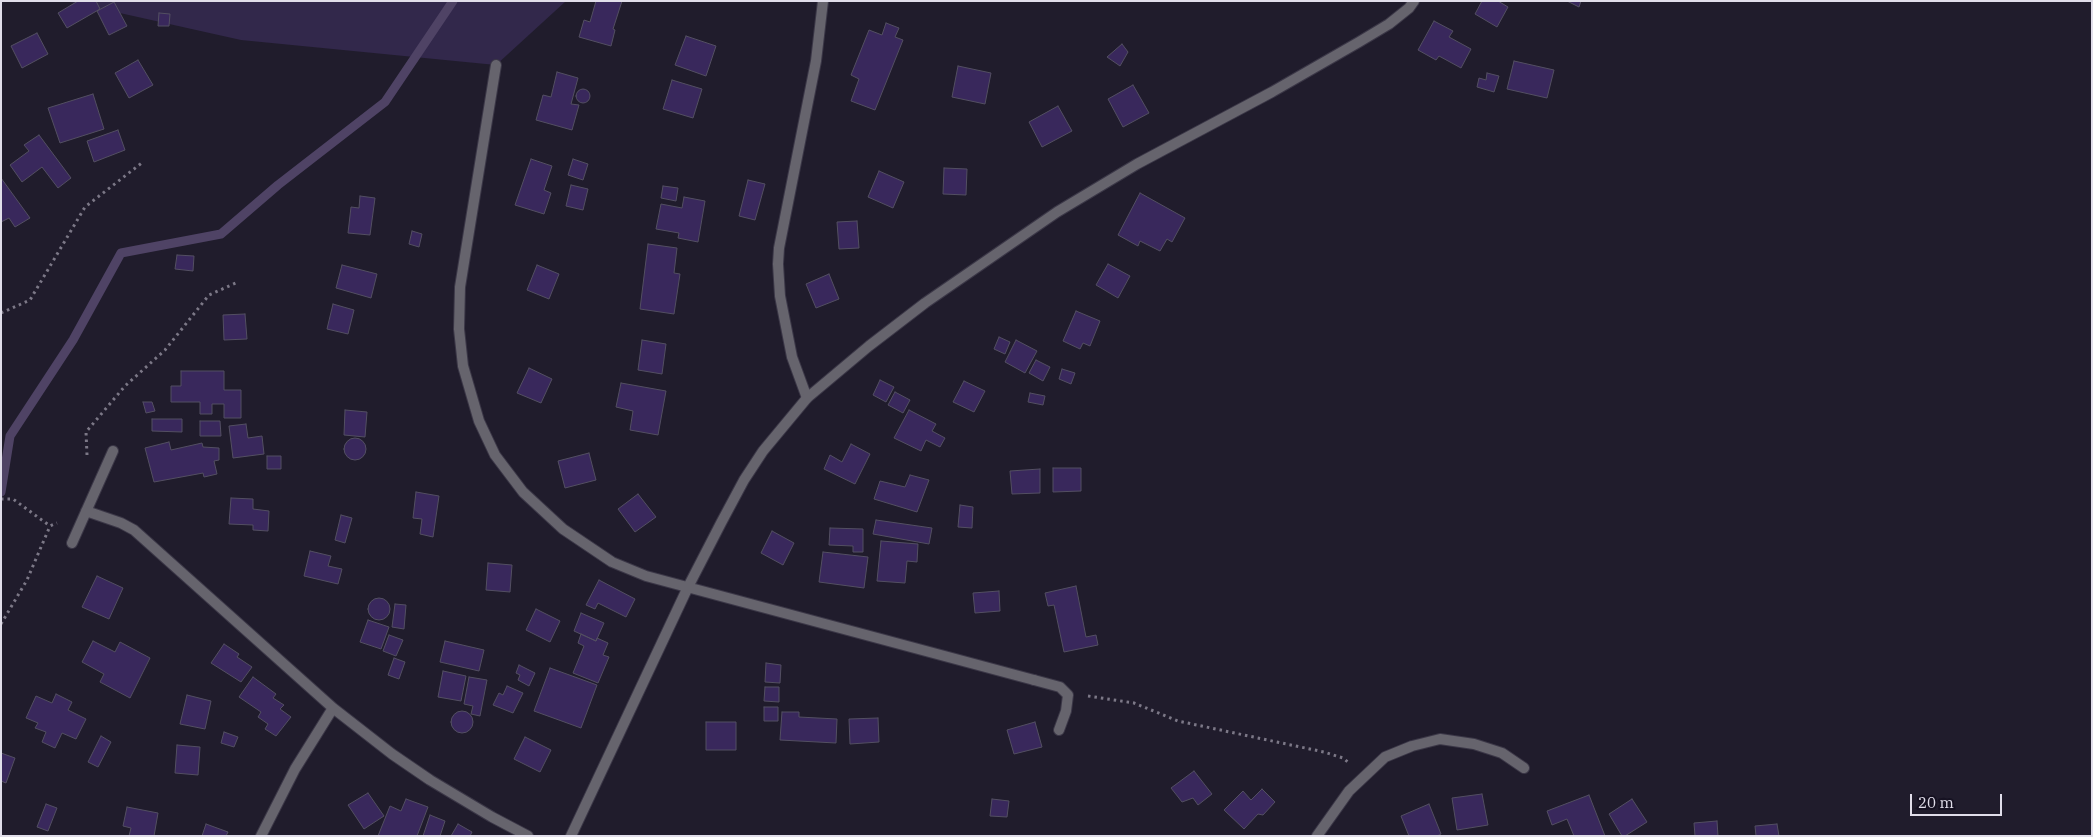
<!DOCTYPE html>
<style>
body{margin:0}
#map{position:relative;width:2093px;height:837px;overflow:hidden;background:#201c2c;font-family:"IBM Plex Serif",serif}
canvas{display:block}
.frame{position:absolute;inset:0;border:2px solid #e1deea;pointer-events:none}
.scale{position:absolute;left:1910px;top:794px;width:92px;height:22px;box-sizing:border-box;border:2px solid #e1deea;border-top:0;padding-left:6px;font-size:15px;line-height:18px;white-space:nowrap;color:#e1deea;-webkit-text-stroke:4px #161222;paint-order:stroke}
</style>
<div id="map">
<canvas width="2093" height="837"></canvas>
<div class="frame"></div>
<div class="scale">20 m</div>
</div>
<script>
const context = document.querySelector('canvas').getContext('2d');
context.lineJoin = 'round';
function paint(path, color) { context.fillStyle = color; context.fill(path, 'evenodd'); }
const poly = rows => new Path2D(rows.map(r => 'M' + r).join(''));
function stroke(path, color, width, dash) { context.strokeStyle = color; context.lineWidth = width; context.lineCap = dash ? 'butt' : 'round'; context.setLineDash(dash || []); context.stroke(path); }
const green = poly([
 [66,1,566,1,496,65,241,40]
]);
const stream = poly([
 [1,492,10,436,73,340,121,253,221,234,278,185,385,102,453,1]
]);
const building = poly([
 [78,1,96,1,100,9,67,28,58,13,78,1],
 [596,1,622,1,613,29,615,30,611,46,579,37,584,20,590,22,596,1],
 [1482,1,1498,1,1508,7,1497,27,1475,14,1482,1],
 [1567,1,1581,1,1579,7,1567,1],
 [114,2,127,26,109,35,97,11,114,2],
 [159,13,170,14,169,26,158,26,159,13],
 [1434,21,1453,31,1449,37,1471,49,1461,68,1439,56,1436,60,1418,50,1434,21],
 [886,23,899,28,895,37,903,40,875,110,851,101,859,79,851,75,869,30,882,35,886,23],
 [37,33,48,54,22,68,11,46,37,33],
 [686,36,716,46,706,76,675,65,686,36],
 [1122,44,1128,52,1120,66,1107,57,1122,44],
 [138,60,153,85,129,98,115,73,138,60],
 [1514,61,1554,70,1547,98,1507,89,1514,61],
 [958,66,991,73,985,104,952,97,958,66],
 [557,72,578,78,571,104,579,105,572,130,536,120,543,95,551,97,557,72],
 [1487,73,1499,76,1494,92,1477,87,1479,78,1486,80,1487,73],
 [672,80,702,89,693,118,663,109,672,80],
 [1133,85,1149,113,1123,127,1108,99,1133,85],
 '576 96a7 7 0 1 1 14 0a7 7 0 1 1-14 0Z',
 [93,94,104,129,60,143,48,108,93,94],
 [1058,106,1072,131,1042,147,1029,122,1058,106],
 [118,130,125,150,94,162,87,141,118,130],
 [39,135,71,178,58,188,42,167,22,182,10,165,29,151,24,145,39,135],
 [531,159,552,166,544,190,551,193,544,214,515,205,531,159],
 [573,159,588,164,583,180,568,175,573,159],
 [944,168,967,169,966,195,943,194,944,168],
 [879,171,904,182,893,208,868,197,879,171],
 [1,178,30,218,15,227,9,218,1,222,1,178],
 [748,180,765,184,755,220,739,216,748,180],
 [571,185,588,189,583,210,566,206,571,185],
 [663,186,678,188,676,201,661,198,663,186],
 [1140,193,1185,218,1172,242,1167,239,1160,251,1140,241,1138,246,1118,235,1140,193],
 [360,196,375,198,370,235,348,233,351,207,359,208,360,196],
 [684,197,705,201,698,242,678,238,679,233,656,229,661,204,682,208,684,197],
 [857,221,859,248,839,249,837,222,857,221],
 [412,231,422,234,419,247,409,244,412,231],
 [648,244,677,248,674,273,680,274,674,314,640,309,648,244],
 [177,255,194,256,193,271,175,269,177,255],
 [1108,264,1130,276,1118,298,1096,285,1108,264],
 [342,265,377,274,371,298,336,288,342,265],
 [537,265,559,274,549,299,527,290,537,265],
 [829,274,839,299,816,308,806,284,829,274],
 [333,304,354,310,348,334,327,329,333,304],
 [1076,311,1100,321,1090,346,1083,343,1080,349,1063,341,1076,311],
 [245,314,247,339,224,340,223,315,245,314],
 [999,337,1010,342,1005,354,994,349,999,337],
 [642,340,666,344,662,374,638,370,642,340],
 [1016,340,1037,351,1025,373,1005,362,1016,340],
 [1036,360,1050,367,1043,381,1029,373,1036,360],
 [529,368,552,379,541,403,517,393,529,368],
 [1062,369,1075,373,1071,384,1059,379,1062,369],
 [181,371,224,371,224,390,241,390,241,418,224,418,224,404,212,404,212,414,200,414,200,402,171,402,171,386,181,386,181,371],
 [880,380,894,387,886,402,873,395,880,380],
 [964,381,985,391,974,412,953,402,964,381],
 [621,383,666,391,658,435,630,430,633,411,616,407,621,383],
 [895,392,910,400,903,413,888,405,895,392],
 [1030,393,1045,396,1043,405,1028,402,1030,393],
 [143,402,152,402,155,411,146,413,143,402],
 [345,410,367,412,365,437,344,435,345,410],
 [909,410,936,424,932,431,945,438,940,447,926,440,921,451,894,438,909,410],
 [152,419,182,419,182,432,152,431,152,419],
 [200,421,220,421,221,436,200,436,200,421],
 [246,424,248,438,262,436,264,454,233,458,229,426,246,424],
 '344 449a11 11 0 1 1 22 0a11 11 0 1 1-22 0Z',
 [169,442,171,450,202,443,203,447,219,448,219,460,214,461,217,474,204,477,203,473,154,482,145,448,169,442],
 [851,444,870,454,855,484,824,469,830,455,842,462,851,444],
 [589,453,596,480,565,488,558,461,589,453],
 [267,456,281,456,281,469,267,469,267,456],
 [1053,468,1081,468,1081,491,1053,492,1053,468],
 [1040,469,1040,493,1012,494,1010,471,1040,469],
 [910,475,929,480,917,512,874,499,880,481,905,487,910,475],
 [416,492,439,496,433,537,420,534,422,519,413,518,416,492],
 [638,494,656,517,635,532,618,509,638,494],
 [231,498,253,499,253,509,269,511,268,531,253,530,253,525,229,524,231,498],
 [960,505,973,507,972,528,958,527,960,505],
 [341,515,352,518,345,543,335,540,341,515],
 [876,520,932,528,929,544,873,534,876,520],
 [830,528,863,529,863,552,853,552,853,546,829,545,830,528],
 [772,531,794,543,783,565,761,553,772,531],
 [881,541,918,544,917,562,907,561,905,583,877,581,881,541],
 [310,551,331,556,328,566,342,569,338,584,304,576,310,551],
 [823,552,868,557,864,588,819,582,823,552],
 [488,563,512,565,510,592,486,590,488,563],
 [97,576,123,588,109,619,82,607,97,576],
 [599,580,635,599,626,617,598,603,595,609,586,605,599,580],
 [1076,586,1086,637,1096,635,1098,645,1064,652,1054,605,1048,606,1045,593,1076,586],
 [999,591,1000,611,975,613,973,593,999,591],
 '368 609a11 11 0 1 1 22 0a11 11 0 1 1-22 0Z',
 [395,604,406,605,404,629,392,627,395,604],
 [536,609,560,621,550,642,526,630,536,609],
 [581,613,604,623,596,641,574,631,581,613],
 [368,620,389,627,381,649,360,642,368,620],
 [581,634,596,641,597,638,608,643,603,655,609,657,598,683,573,673,584,646,578,643,581,634],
 [389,635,403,640,396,656,383,651,389,635],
 [93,641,115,652,120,642,150,658,130,698,100,682,104,674,82,662,93,641],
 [445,641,484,650,479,671,440,662,445,641],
 [224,644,239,654,237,657,252,667,241,682,211,663,224,644],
 [394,658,405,662,399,679,388,675,394,658],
 [766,663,781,665,780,683,765,682,766,663],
 [519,665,535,673,529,686,518,680,520,675,516,673,519,665],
 [550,668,597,685,581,728,534,711,550,668],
 [443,671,466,676,461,701,438,697,443,671],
 [253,677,276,694,273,698,284,705,280,709,291,717,276,736,265,729,268,724,258,717,261,712,239,697,253,677],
 [469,677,487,680,480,716,471,714,473,706,464,704,469,677],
 [507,686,523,693,513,713,493,705,499,693,503,695,507,686],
 [765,687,779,687,779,702,764,701,765,687],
 [56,694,72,702,68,710,86,719,76,739,62,733,55,748,42,742,46,732,35,728,38,723,26,718,36,696,52,703,56,694],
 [187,695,211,701,205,729,180,724,187,695],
 [764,707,778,707,778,721,764,721,764,707],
 '451 722a11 11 0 1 1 22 0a11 11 0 1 1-22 0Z',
 [782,712,799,712,799,717,837,719,836,743,780,740,782,712],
 [878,718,879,742,850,744,849,719,878,718],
 [706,722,736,722,736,750,706,750,706,722],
 [1035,722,1042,747,1014,754,1007,730,1035,722],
 [224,732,238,737,234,747,221,743,224,732],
 [101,736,111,742,98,767,88,762,101,736],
 [525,737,551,750,540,772,514,759,525,737],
 [177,745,200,747,198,775,175,773,177,745],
 [1,753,15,758,6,783,1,781,1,753],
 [1194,771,1212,794,1198,805,1193,798,1182,802,1171,788,1194,771],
 [1262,789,1275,802,1263,815,1258,814,1244,829,1224,810,1243,791,1251,800,1262,789],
 [368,793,384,816,364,829,348,805,368,793],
 [1482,794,1488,825,1457,830,1452,798,1482,794],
 [1589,795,1605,836,1574,836,1567,819,1552,825,1547,811,1589,795],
 [406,799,428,807,417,836,378,836,390,806,401,811,406,799],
 [992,799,1009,801,1007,817,990,816,992,799],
 [1632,799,1647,822,1625,836,1622,836,1609,814,1632,799],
 [46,804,57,808,48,831,37,827,46,804],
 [1429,804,1441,834,1437,836,1409,836,1401,816,1429,804],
 [127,807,158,813,154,836,129,836,131,828,123,826,127,807],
 [430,815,445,821,440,836,423,836,430,815],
 [1717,821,1718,836,1695,836,1694,823,1717,821],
 [206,824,228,832,226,836,202,836,206,824],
 [458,824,472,832,470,836,451,836,458,824],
 [1777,824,1779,836,1756,836,1755,826,1777,824]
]);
const path = poly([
 [1,313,30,300,85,207,143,162],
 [87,455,86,432,125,386,165,350,209,295,238,282],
 [1,499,13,499,50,526],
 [1,624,27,580,50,526,57,523],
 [1088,696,1134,703,1178,721,1324,752,1343,758,1349,763]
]);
const lane = poly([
 [807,398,792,357,780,296,778,264,779,248,816,61,823,1],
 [1034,680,1060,687,1068,695,1066,711,1059,730]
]);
const street = poly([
 [496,65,460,287,459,329,463,366,479,421,495,455,523,492,563,529,612,562,646,576,1034,680],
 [86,511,121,523,134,530,333,708,392,754,430,780,492,817,528,836],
 [72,543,113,451],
 [261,836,295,769,333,708],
 [571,836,688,587,721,523,744,480,763,451,807,398,869,346,925,303,1057,212,1137,164,1272,92,1359,42,1389,24,1409,8,1414,1],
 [1317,836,1349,791,1385,757,1412,746,1440,739,1474,744,1502,753,1524,768]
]);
paint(green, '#32284b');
stroke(stream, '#4f4365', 9);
paint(building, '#39285c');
stroke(building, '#534f62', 1);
stroke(lane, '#3b3747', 12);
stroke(street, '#3b3747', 12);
stroke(path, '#7c7887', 3, [2.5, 4]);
stroke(lane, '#66646d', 10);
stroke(street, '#66646d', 10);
</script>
